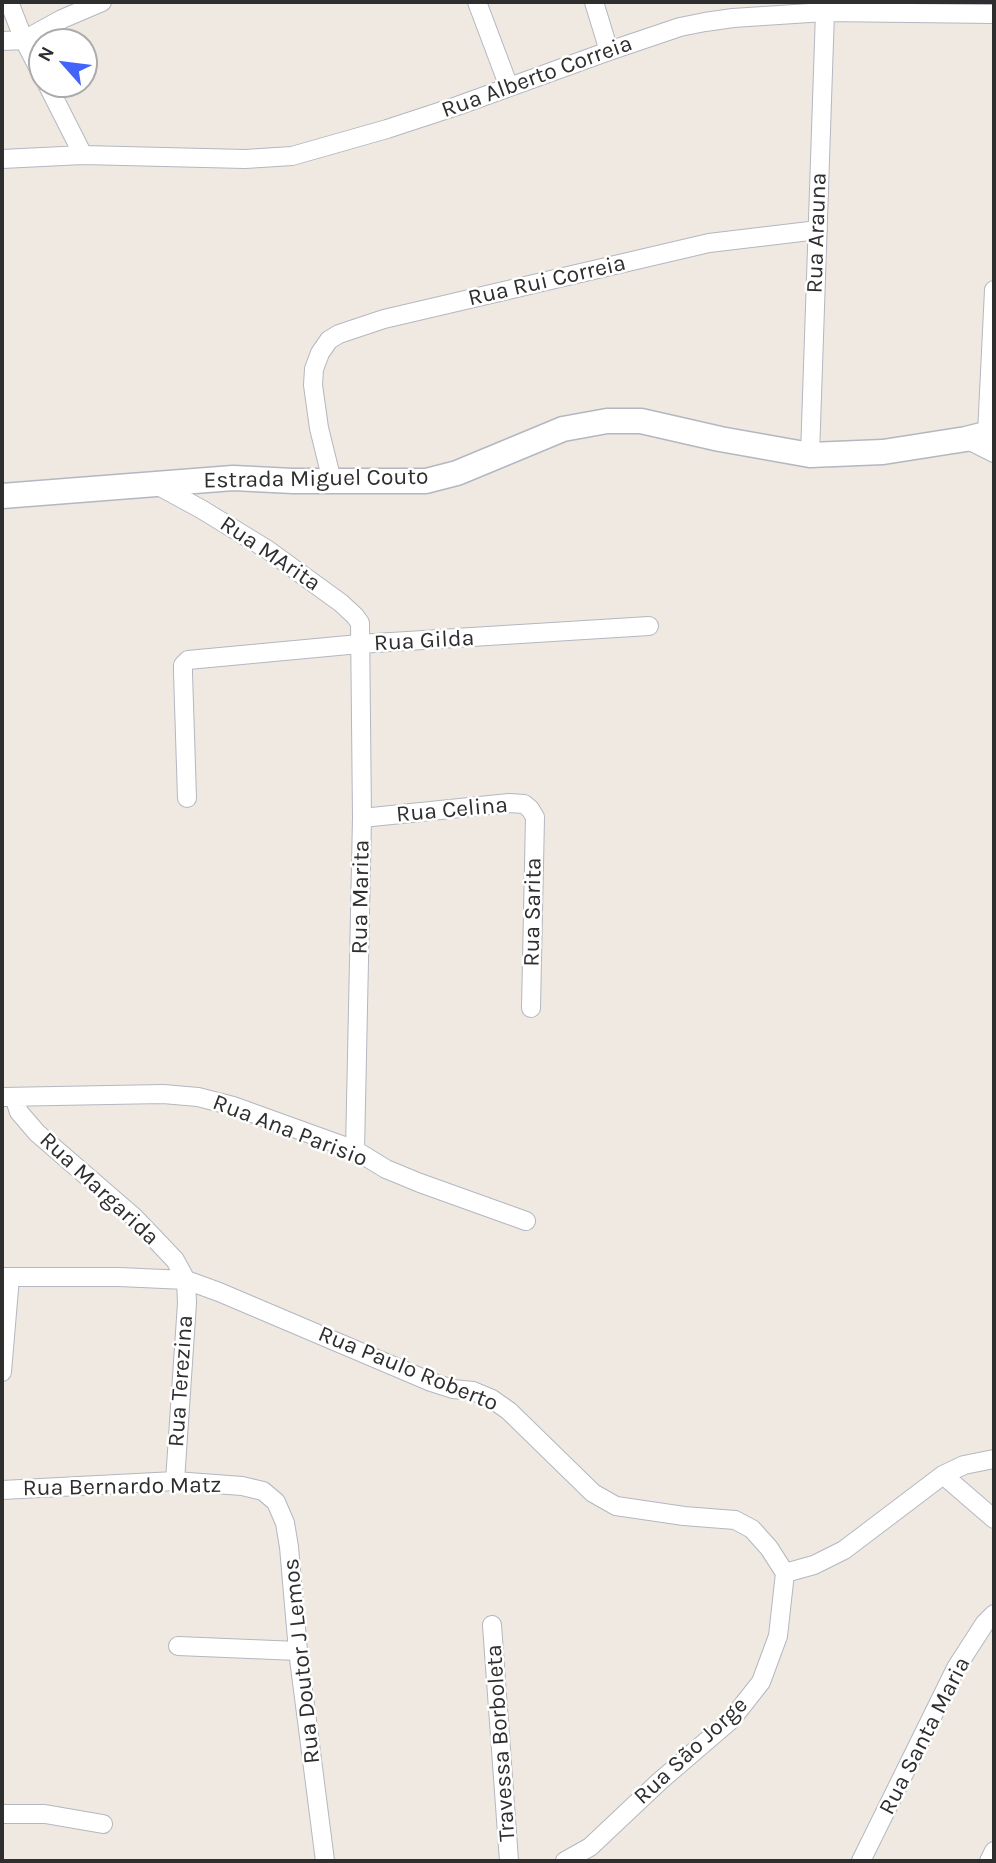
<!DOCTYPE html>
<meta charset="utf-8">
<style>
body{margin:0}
#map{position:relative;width:996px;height:1863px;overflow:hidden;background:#efe9e1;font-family:Karla,sans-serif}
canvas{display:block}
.frame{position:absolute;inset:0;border:4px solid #2e2e2e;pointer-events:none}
.north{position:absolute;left:28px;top:28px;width:70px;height:70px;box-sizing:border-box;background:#fff;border:2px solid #ababab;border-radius:50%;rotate:298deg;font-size:19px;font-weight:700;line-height:28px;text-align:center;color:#2e2e2e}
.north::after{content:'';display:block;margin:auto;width:24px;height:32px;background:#4264fb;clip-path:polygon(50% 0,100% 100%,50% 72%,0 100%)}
</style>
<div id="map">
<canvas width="996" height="1863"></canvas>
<div class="frame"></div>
<div class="north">N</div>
</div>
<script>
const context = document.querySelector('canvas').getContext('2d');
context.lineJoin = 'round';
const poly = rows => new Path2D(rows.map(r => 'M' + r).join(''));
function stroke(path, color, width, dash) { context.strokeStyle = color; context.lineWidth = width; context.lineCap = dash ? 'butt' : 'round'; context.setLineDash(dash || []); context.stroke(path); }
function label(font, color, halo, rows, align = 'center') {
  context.font = font + ' Karla,sans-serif'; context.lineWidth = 5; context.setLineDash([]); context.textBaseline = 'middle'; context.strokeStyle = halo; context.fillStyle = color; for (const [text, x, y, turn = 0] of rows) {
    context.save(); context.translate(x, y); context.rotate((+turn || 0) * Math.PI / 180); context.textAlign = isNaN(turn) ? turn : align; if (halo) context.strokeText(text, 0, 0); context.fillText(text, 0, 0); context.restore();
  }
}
const street = poly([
 [9,2,24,40,42,75],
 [477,2,509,87],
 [594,2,609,51],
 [2,41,24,40,62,19,102,2],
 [47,84,83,155],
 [2,159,83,155,245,159,292,156,387,129,457,106,609,51,680,27,705,22,733,18,825,12,994,14],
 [987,434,994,290],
 [966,439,994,453],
 [810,455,825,12],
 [332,481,319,428,313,385,314,369,320,353,329,340,339,334,384,319,709,243,818,230],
 [155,484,201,509,268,550,341,603,355,616,360,623,362,818,355,1150],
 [187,798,183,673,183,665,188,660,359,644,649,626],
 [362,818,509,803,524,804,530,809,535,817,531,1008],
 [2,1097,163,1094,198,1097,233,1106,355,1150,386,1169,420,1183,526,1221],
 [14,1097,19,1112,37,1133,134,1217,175,1260,186,1280,187,1303,175,1481],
 [2,1277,119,1277,186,1280,219,1292,431,1382,453,1389,473,1391,492,1399,509,1411,593,1493,616,1506,684,1516,735,1520,752,1529,769,1548,785,1573],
 [2,1372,10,1277],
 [943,1475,994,1519],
 [2,1490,175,1481,242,1486,263,1491,276,1502,285,1523,289,1547,298,1651,325,1861],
 [785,1573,814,1565,844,1550,943,1475,964,1465,994,1459],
 [492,1625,509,1861],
 [178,1646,298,1651],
 [2,1814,45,1814,103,1824],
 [565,1861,590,1847,660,1781,731,1720,761,1682,778,1636,785,1573],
 [861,1861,956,1668,985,1623,994,1614],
 [989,1861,994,1851]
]);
const secondary = poly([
 [2,496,233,478,293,481,426,481,457,473,563,429,607,421,641,421,720,439,810,455,883,452,966,439,994,432]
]);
const streetNames = [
 ["Rua Alberto Correia",537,77,-20],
 ["Rua Arauna",817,233,-88],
 ["Rua Rui Correia",547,281,-13],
 ["Estrada Miguel Couto",316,479,-1],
 ["Rua MArita",270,554,34],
 ["Rua Gilda",424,641,-3],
 ["Rua Celina",452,810,-5],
 ["Rua Marita",361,897,-89],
 ["Rua Sarita",533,912,-89],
 ["Rua Ana Parisio",290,1131,21],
 ["Rua Margarida",99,1189,43],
 ["Rua Paulo Roberto",408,1369,22],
 ["Rua Terezina",181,1381,-86],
 ["Rua Bernardo Matz",122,1487,-1],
 ["Rua Doutor J Lemos",302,1661,-96],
 ["Rua Santa Maria",925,1736,-63],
 ["Travessa Borboleta",501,1743,-94],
 ["Rua São Jorge",691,1751,-43]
];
stroke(street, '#b4b7c1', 20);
stroke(secondary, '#b4b7c1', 27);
stroke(street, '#fff', 18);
stroke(secondary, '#fff', 24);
label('23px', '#2e2e2e', '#fff', streetNames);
</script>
